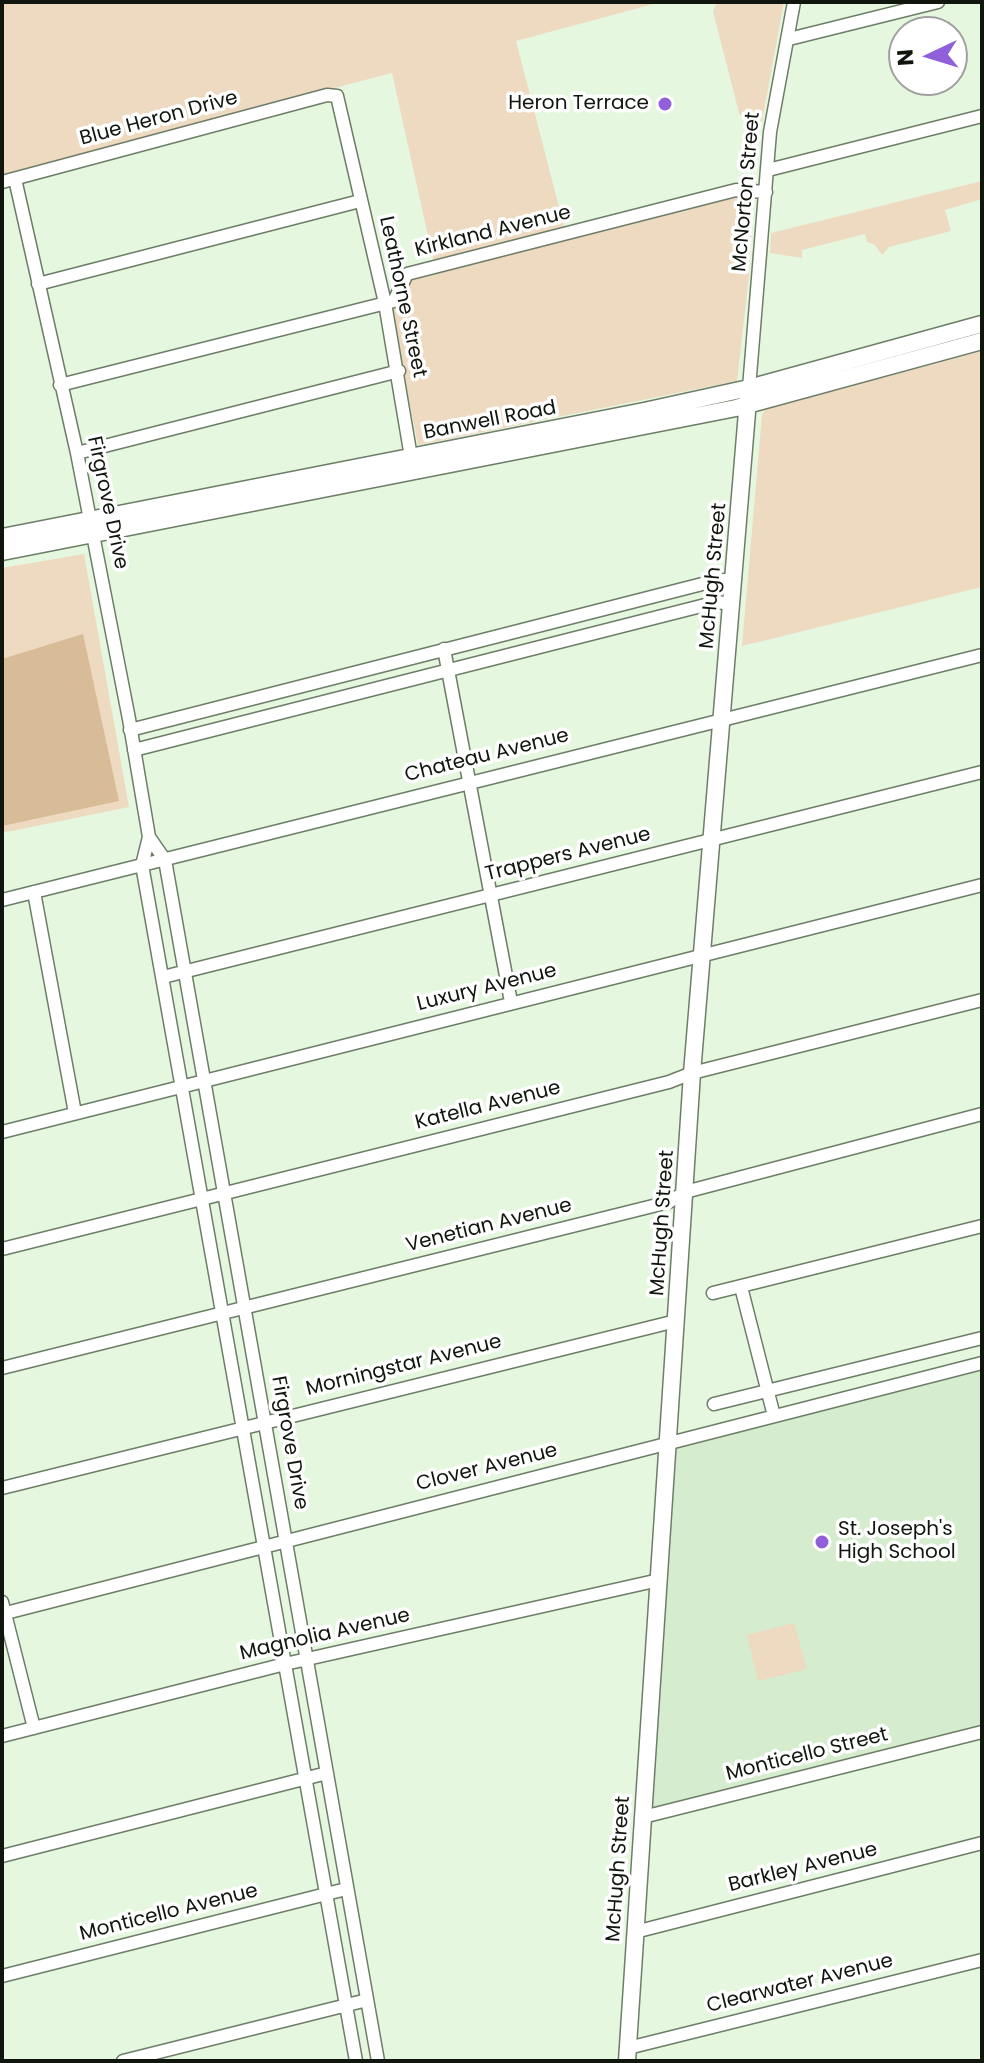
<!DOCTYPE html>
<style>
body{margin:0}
#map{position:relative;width:984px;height:2063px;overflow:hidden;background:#e5f7df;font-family:Poppins,sans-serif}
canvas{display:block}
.frame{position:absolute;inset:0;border:4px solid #10160e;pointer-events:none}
.north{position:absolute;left:888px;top:16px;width:80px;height:80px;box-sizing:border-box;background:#fff;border:2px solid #9fa29f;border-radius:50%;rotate:266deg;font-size:22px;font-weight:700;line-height:32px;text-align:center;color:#10160e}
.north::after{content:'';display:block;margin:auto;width:28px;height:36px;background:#9060da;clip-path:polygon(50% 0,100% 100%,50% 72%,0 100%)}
</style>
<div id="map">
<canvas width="984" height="2063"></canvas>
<div class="frame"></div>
<div class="north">N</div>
</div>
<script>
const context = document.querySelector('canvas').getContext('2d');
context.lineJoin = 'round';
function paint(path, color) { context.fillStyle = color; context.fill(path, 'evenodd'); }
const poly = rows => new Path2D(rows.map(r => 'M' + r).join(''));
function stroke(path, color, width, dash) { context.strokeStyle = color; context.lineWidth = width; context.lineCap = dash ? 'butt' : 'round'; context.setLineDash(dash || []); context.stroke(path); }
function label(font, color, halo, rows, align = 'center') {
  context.font = font + ' Poppins,sans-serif'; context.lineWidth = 7; context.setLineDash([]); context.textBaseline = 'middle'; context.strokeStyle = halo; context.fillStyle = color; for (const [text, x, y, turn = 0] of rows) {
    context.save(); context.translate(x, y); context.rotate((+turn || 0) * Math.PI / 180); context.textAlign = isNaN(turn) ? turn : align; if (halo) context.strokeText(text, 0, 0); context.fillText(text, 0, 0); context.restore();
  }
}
const built = poly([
 [982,1364,982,1724,643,1817,669,1443]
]);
const green = poly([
 [2,2,661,2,516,41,566,234,753,190,749,275,737,381,418,445,390,302,407,274,435,267,392,73,2,175],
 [717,2,784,2,762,122,744,120,739,113,713,11],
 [982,181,982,199,945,210,951,231,889,247,882,255,875,245,867,242,865,234,802,250,802,258,770,253,771,233],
 [982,351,982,587,742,646,762,415,766,409],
 [84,554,129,807,2,833,2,568],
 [794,1623,807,1669,758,1681,747,1635]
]);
const forest = poly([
 [83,634,119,801,2,826,2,659]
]);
const minor = poly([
 [789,39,938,2],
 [768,170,982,116],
 [15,179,77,453,129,719,149,837,142,865,356,2061],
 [2,182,327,95,337,96,385,303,412,463],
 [38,284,360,201],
 [60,385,394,301,407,274,736,190,766,192],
 [749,388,770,132,794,2],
 [77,453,399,371],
 [444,649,511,1002],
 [130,730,718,580,733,580],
 [134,750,717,602,731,604],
 [149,837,165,860,378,2061],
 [34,892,75,1113],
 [2,900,982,655],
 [163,977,982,772],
 [2,1132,982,885],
 [2,1249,669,1082,692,1073,982,1000],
 [741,1287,774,1416],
 [713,1293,982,1226],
 [2,1368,669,1202,685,1192,982,1114],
 [714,1404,982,1338],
 [2,1488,676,1321],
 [2,1602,34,1728],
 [2,1614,982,1363],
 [2,1736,285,1664,659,1580],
 [643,1817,982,1732],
 [2,1856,327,1773],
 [635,1932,982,1843],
 [2,1976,346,1889],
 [628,2048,982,1960],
 [123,2061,367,2000]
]);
const major = poly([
 [2,537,644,411,749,388,982,324],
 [2,552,736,408,982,341],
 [627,2061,692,1073,749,388]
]);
const markers = [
 [665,104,8,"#9060da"],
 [822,1542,8,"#9060da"]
];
const poiNames = [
 ["Heron Terrace",649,104],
 ["St. Joseph's",838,1530,"left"],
 ["High School",838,1553,"left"]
];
const streetNames = [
 ["Blue Heron Drive",159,119,-15],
 ["McNorton Street",747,192,-85],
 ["Kirkland Avenue",493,232,-14],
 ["Leathorne Street",402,297,78],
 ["Banwell Road",490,421,-11],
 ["Firgrove Drive",107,503,78],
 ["McHugh Street",714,576,-85],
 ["Chateau Avenue",487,756,-14],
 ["Trappers Avenue",568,855,-14],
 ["Luxury Avenue",487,988,-14],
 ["Katella Avenue",488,1106,-14],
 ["McHugh Street",663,1223,-86],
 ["Venetian Avenue",489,1226,-14],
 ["Morningstar Avenue",404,1366,-14],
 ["Firgrove Drive",289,1443,80],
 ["Clover Avenue",487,1468,-14],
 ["Magnolia Avenue",325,1635,-13],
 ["Monticello Street",807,1755,-14],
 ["Barkley Avenue",803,1868,-14],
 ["McHugh Street",619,1869,-86],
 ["Monticello Avenue",169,1913,-14],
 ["Clearwater Avenue",800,1984,-14]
];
paint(built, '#d5ecce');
paint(green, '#eedac1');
paint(forest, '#d8bc97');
stroke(minor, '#6d7d68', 15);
stroke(major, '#6d7d68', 19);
stroke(minor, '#fff', 12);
stroke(major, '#fff', 16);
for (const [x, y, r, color] of markers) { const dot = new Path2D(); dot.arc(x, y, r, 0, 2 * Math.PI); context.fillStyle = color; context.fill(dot); stroke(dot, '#fff', 3); }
label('20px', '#10160e', '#fff', poiNames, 'right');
label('20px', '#10160e', '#fff', streetNames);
</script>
